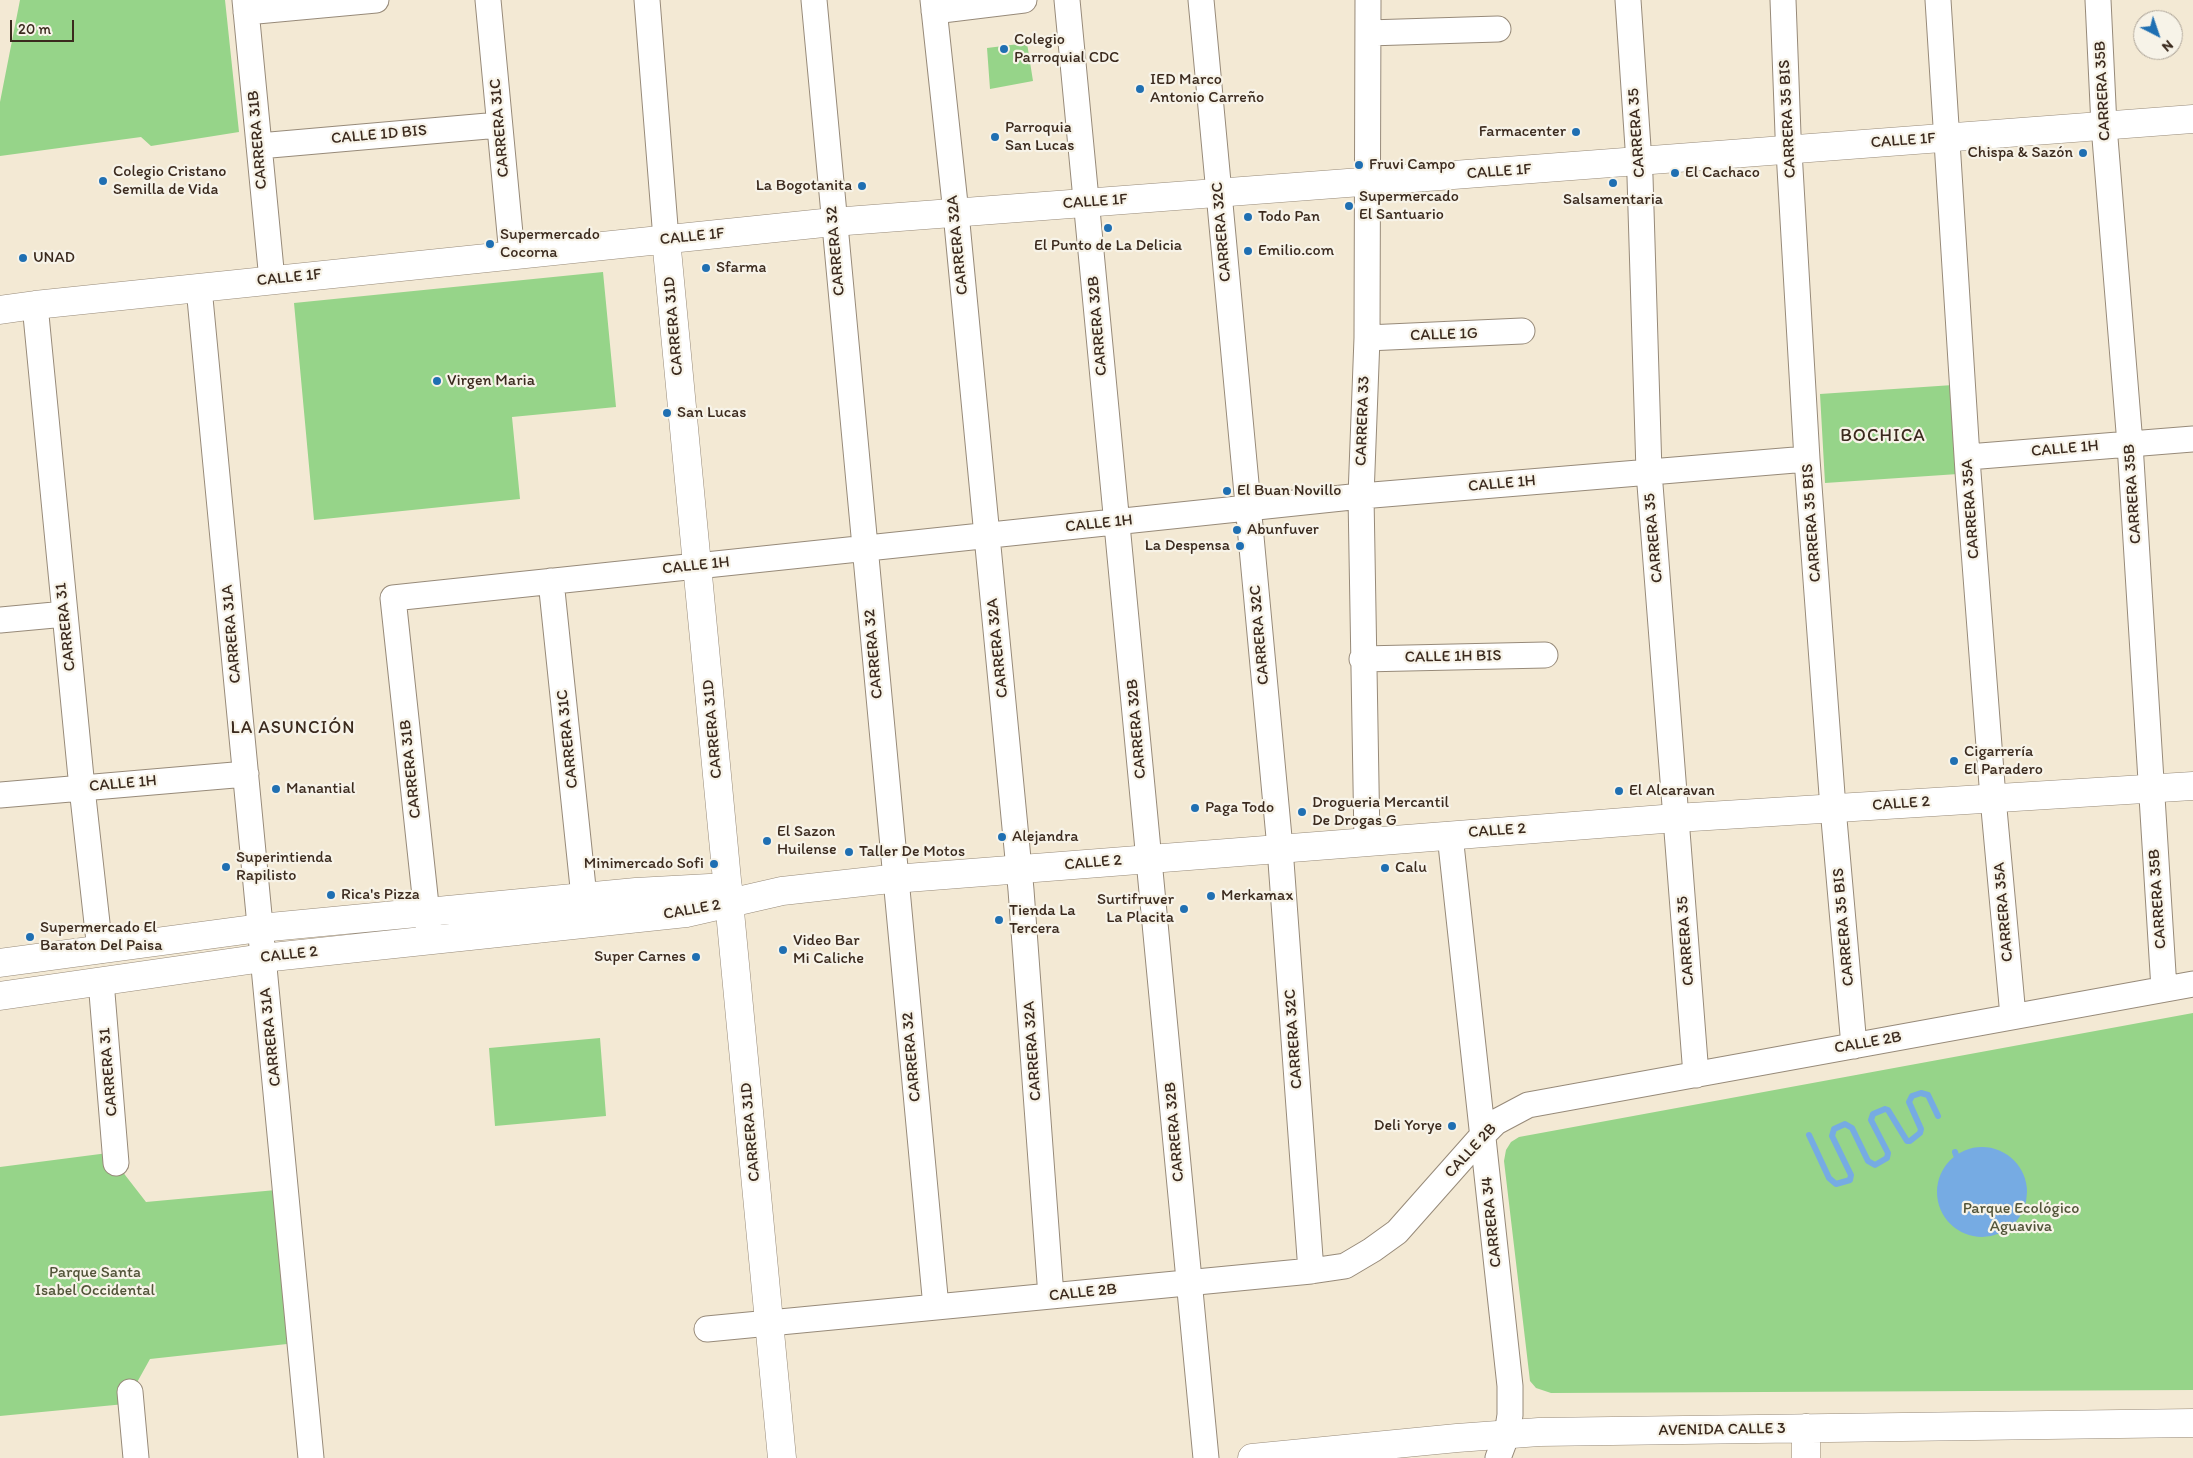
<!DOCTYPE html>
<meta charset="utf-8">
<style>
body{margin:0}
#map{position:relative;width:2193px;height:1458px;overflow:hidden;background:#f3e9d4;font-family:Itim,sans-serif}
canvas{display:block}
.north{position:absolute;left:2133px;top:10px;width:50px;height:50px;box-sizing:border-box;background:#f7f3e8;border:1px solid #aca397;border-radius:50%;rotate:139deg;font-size:14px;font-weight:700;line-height:20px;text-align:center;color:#3b2a1e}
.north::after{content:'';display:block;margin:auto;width:18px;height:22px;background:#1f6fb2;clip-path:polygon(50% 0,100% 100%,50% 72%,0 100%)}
.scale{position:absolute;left:10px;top:20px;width:64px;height:22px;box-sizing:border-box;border:2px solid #3b2a1e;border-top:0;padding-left:6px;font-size:15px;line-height:18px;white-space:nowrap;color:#3b2a1e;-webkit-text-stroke:4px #f7f3e8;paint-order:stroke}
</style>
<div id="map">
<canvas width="2193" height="1458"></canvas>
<div class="north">N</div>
<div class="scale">20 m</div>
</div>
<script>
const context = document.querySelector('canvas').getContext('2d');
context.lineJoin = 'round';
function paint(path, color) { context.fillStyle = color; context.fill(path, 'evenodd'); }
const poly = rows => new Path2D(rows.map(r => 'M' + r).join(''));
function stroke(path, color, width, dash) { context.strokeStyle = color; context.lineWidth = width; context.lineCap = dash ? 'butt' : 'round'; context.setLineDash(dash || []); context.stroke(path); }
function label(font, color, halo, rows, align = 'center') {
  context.font = font + ' Itim,sans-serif'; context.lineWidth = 4.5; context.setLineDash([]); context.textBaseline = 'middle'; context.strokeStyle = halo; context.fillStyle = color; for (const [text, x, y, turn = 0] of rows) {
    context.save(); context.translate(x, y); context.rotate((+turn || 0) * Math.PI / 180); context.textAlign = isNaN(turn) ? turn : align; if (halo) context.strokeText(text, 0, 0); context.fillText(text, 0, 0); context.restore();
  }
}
const green = poly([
 [20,0,225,0,239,132,151,146,141,137,0,156,0,102],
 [1027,43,1033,81,990,89,987,48],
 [603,272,616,407,512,417,520,499,314,520,294,303],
 [1953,385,1958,474,1825,483,1820,394],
 [2193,1013,2193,1390,1551,1393,1536,1388,1530,1381,1504,1161,1506,1150,1511,1142,1519,1137],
 [600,1038,606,1116,495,1126,489,1048],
 [108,1153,146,1202,276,1190,287,1344,150,1359,125,1404,0,1416,0,1167]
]);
const water = poly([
 '1937 1192a45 45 0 1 1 90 0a45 45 0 1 1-90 0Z'
]);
const stream = poly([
 [1809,1135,1829,1178,1836,1184,1850,1180,1851,1175,1832,1136,1834,1129,1845,1124,1852,1128,1868,1161,1875,1165,1887,1158,1888,1153,1871,1120,1873,1114,1885,1109,1888,1110,1907,1141,1910,1141,1920,1133,1921,1129,1909,1102,1912,1096,1921,1093,1928,1095,1938,1116],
 [1955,1152,1956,1155]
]);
const street = poly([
 [245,0,272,280],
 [488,0,512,255],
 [647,0,666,239],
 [814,0,936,1307],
 [933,0,956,213,1021,890,1051,1296],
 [1067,0,1206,1458],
 [1201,0,1280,848,1311,1271],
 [1628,0,1640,177,1649,472,1696,1075],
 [1783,0,1788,134,1807,459,1833,808,1854,1046],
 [1938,0,1968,472,1993,798,2013,1016],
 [2098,0,2104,126,2130,444,2164,989],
 [934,11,1024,0],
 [246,12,376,0],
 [1368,33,1498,29],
 [259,146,499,125],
 [199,288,311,1458],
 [35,305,82,788,100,950],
 [1367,338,1522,331],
 [1968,457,2193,439],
 [551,581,584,897],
 [0,620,65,614],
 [1362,659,1545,655],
 [0,795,246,774],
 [1450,835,1510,1386,1510,1415,1507,1434,1498,1458],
 [1367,841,1361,496,1367,338,1368,0],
 [429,933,393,598,1361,496,1807,459],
 [101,981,116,1163],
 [707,1329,1311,1271,1345,1266,1372,1250,1397,1232,1482,1136,1496,1122,1528,1105,2193,984],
 [130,1392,136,1458]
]);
const secondary = poly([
 [666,239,782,1458],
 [0,310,35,305,833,222,2193,119],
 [0,963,260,928,636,892,728,887],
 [0,996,263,958,686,913,782,891,881,880,1676,818,2193,786],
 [1252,1458,1457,1438,1539,1432,2193,1423],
 [1806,1458,1806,1428]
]);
const markers = [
 [1004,49,5,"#1f6fb2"],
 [1140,89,5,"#1f6fb2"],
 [1576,132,5,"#1f6fb2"],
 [995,137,5,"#1f6fb2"],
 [2083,153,5,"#1f6fb2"],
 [1359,165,5,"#1f6fb2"],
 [1675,173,5,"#1f6fb2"],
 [103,181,5,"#1f6fb2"],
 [1613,183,5,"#1f6fb2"],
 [862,186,5,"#1f6fb2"],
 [1349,206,5,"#1f6fb2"],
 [1248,217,5,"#1f6fb2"],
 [1108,228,5,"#1f6fb2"],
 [490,244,5,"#1f6fb2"],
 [1248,251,5,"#1f6fb2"],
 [23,258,5,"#1f6fb2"],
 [706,268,5,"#1f6fb2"],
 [437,381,5,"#1f6fb2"],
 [667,413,5,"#1f6fb2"],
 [1227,491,5,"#1f6fb2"],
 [1237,530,5,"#1f6fb2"],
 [1240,546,5,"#1f6fb2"],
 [1954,761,5,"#1f6fb2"],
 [276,789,5,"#1f6fb2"],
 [1619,791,5,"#1f6fb2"],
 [1195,808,5,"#1f6fb2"],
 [1302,812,5,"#1f6fb2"],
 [1002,837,5,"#1f6fb2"],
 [767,841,5,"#1f6fb2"],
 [849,852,5,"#1f6fb2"],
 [714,864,5,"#1f6fb2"],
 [226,867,5,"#1f6fb2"],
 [1385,868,5,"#1f6fb2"],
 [331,895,5,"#1f6fb2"],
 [1211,896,5,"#1f6fb2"],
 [1184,909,5,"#1f6fb2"],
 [999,920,5,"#1f6fb2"],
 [30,937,5,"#1f6fb2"],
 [783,950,5,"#1f6fb2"],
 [696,957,5,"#1f6fb2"],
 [1452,1126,5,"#1f6fb2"]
];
const poiNames = [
 ["Colegio",1014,40],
 ["Parroquial CDC",1014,58],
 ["IED Marco",1150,80],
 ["Antonio Carreño",1150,98],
 ["Parroquia",1005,128],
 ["San Lucas",1005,146],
 ["Farmacenter",1566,132,"right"],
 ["Chispa & Sazón",2073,153,"right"],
 ["Fruvi Campo",1369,165],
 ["Colegio Cristano",113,172],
 ["Semilla de Vida",113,190],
 ["El Cachaco",1685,173],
 ["La Bogotanita",852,186,"right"],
 ["Supermercado",1359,197],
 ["El Santuario",1359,215],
 ["Salsamentaria",1613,200,"center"],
 ["Todo Pan",1258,217],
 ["Supermercado",500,235],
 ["Cocorna",500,253],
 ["El Punto de La Delicia",1108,246,"center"],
 ["Emilio.com",1258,251],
 ["UNAD",33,258],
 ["Sfarma",716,268],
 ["Virgen Maria",447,381],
 ["San Lucas",677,413],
 ["El Buan Novillo",1237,491],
 ["Abunfuver",1247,530],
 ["La Despensa",1230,546,"right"],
 ["Cigarrería",1964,752],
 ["El Paradero",1964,770],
 ["Manantial",286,789],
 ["El Alcaravan",1629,791],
 ["Drogueria Mercantil",1312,803],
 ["De Drogas G",1312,821],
 ["Paga Todo",1205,808],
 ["El Sazon",777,832],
 ["Huilense",777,850],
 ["Alejandra",1012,837],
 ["Taller De Motos",859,852],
 ["Superintienda",236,858],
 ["Rapilisto",236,876],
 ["Minimercado Sofi",704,864,"right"],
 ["Calu",1395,868],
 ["Rica's Pizza",341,895],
 ["Merkamax",1221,896],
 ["Surtifruver",1174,900,"right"],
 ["La Placita",1174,918,"right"],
 ["Tienda La",1009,911],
 ["Tercera",1009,929],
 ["Supermercado El",40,928],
 ["Baraton Del Paisa",40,946],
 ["Video Bar",793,941],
 ["Mi Caliche",793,959],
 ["Super Carnes",686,957,"right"],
 ["Deli Yorye",1442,1126,"right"]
];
const streetNames = [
 ["CARRERA 35B",2103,91,-93],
 ["CARRERA 35 BIS",1788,119,-93],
 ["CARRERA 31C",500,128,-95],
 ["CARRERA 35",1637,133,-94],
 ["CALLE 1D BIS",379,135,-5],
 ["CARRERA 31B",258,140,-95],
 ["CALLE 1F",1903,141,-4],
 ["CALLE 1F",1499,172,-4],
 ["CALLE 1F",1095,202,-4],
 ["CARRERA 32C",1222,232,-95],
 ["CALLE 1F",692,237,-6],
 ["CARRERA 32A",958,245,-96],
 ["CARRERA 32",836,251,-95],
 ["CALLE 1F",289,278,-6],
 ["CARRERA 31D",674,326,-95],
 ["CARRERA 32B",1098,326,-95],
 ["CALLE 1G",1444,335,-2],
 ["CARRERA 33",1363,421,-88],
 ["CALLE 1H",2065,449,-5],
 ["CALLE 1H",1502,484,-5],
 ["CARRERA 35B",2133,494,-94],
 ["CARRERA 35A",1971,509,-94],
 ["CARRERA 35 BIS",1812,523,-94],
 ["CALLE 1H",1099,524,-6],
 ["CARRERA 35",1654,538,-95],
 ["CALLE 1H",696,566,-6],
 ["CARRERA 31",66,627,-96],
 ["CARRERA 31A",232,634,-95],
 ["CARRERA 32C",1260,635,-95],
 ["CARRERA 32A",998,648,-96],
 ["CARRERA 32",874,654,-95],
 ["CALLE 1H BIS",1453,657,-1],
 ["CARRERA 31D",713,729,-95],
 ["CARRERA 32B",1137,729,-95],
 ["CARRERA 31C",568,739,-96],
 ["CARRERA 31B",411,769,-96],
 ["CALLE 1H",123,784,-5],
 ["CALLE 2",1901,804,-4],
 ["CALLE 2",1497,831,-4],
 ["CALLE 2",1093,863,-5],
 ["CARRERA 35B",2158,899,-94],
 ["CALLE 2",692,910,-10],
 ["CARRERA 35A",2004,912,-95],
 ["CARRERA 35 BIS",1844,927,-95],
 ["CARRERA 35",1686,941,-94],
 ["CALLE 2",289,955,-6],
 ["CARRERA 31A",271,1037,-96],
 ["CARRERA 32C",1294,1039,-94],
 ["CALLE 2B",1868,1043,-10],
 ["CARRERA 32A",1033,1051,-94],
 ["CARRERA 32",912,1057,-95],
 ["CARRERA 31",109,1072,-95],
 ["CARRERA 31D",751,1132,-95],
 ["CARRERA 32B",1175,1132,-95],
 ["CALLE 2B",1471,1151,-47],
 ["CARRERA 34",1492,1222,-96],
 ["CALLE 2B",1083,1293,-6],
 ["AVENIDA CALLE 3",1722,1430,-1]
];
const parkNames = [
 ["Parque Ecológico",2021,1209],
 ["Aguaviva",2021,1227],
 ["Parque Santa",95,1273],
 ["Isabel Occidental",95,1291]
];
const neighbourhoodNames = [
 ["BOCHICA",1883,436],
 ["LA ASUNCIÓN",293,728]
];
paint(green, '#96d489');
paint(water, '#76abe3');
stroke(stream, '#76abe3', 6);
stroke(street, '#978a79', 27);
stroke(secondary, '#978a79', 29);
stroke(street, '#fff', 25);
stroke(secondary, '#fff', 28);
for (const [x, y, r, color] of markers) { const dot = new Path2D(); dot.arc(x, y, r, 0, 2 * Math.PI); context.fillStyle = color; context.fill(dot); stroke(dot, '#f7f3e8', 2); }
label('16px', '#3b2a1e', '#f7f3e8', poiNames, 'left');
label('16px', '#3b2a1e', '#f7f3e8', streetNames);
label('16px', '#525439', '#f7f3e8', parkNames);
context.letterSpacing = '1px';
label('18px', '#3b2a1e', '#f7f3e8', neighbourhoodNames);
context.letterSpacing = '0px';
</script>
